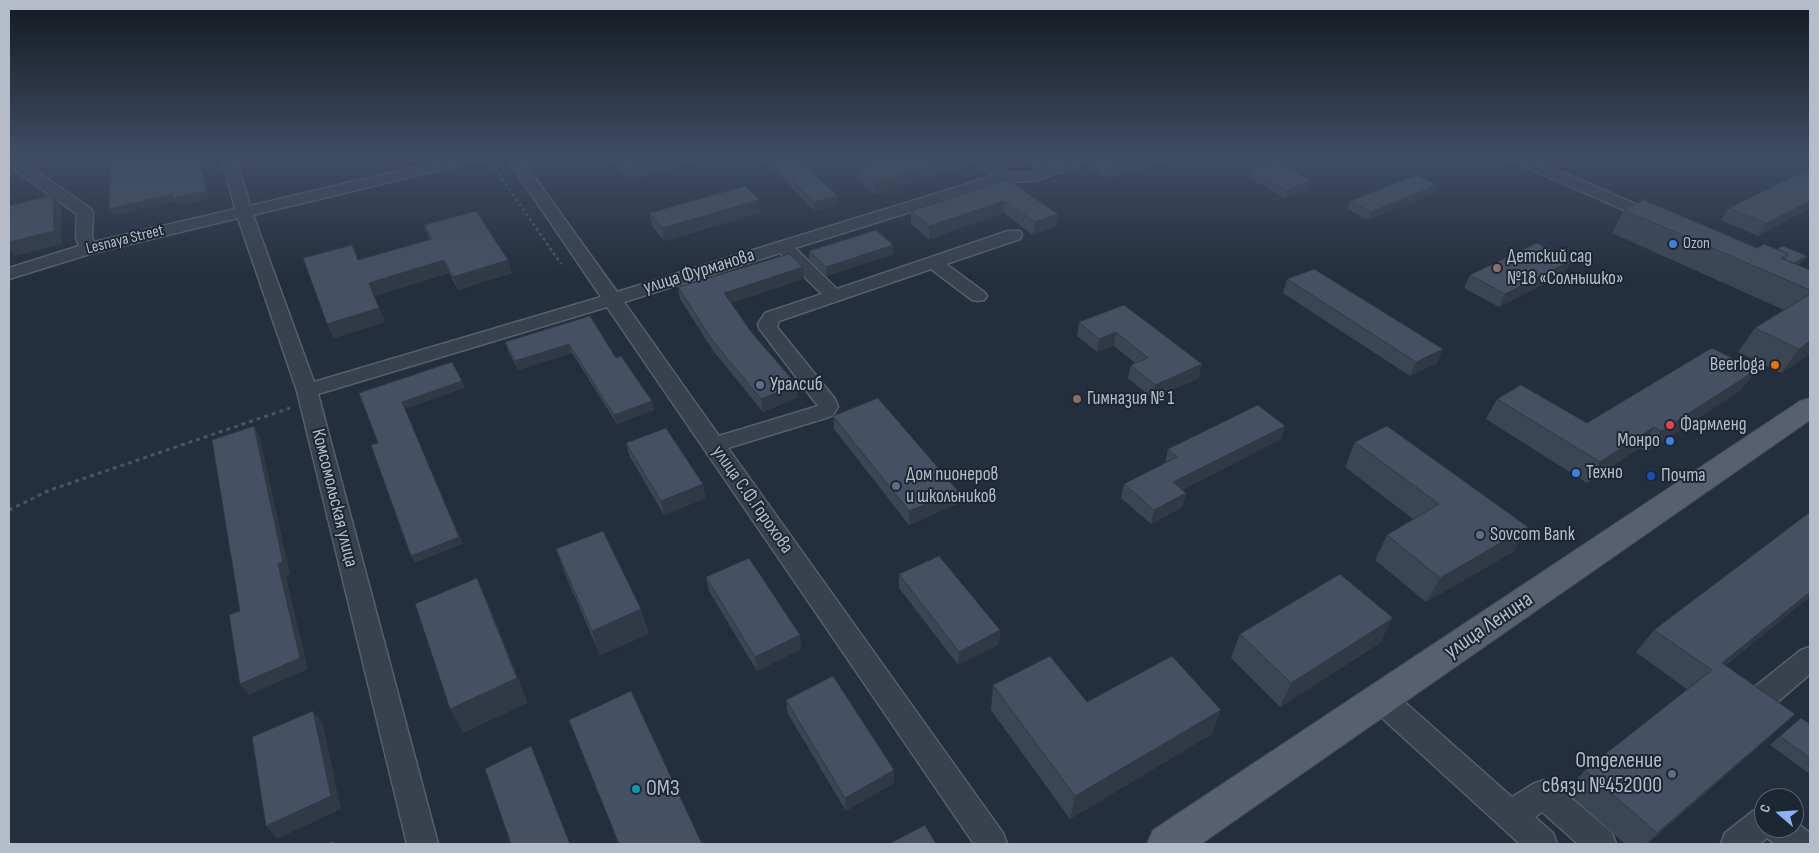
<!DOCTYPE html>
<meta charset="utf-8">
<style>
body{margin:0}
#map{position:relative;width:1819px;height:853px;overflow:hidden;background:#242f3e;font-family:"Sofia Sans Condensed",sans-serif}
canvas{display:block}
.frame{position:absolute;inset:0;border:10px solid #b4bcc9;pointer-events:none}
.north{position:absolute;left:1754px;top:788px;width:50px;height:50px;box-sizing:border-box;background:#1d2633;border:1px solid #59626f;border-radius:50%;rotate:289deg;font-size:14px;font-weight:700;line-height:20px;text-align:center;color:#b4bcc9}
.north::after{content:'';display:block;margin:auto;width:18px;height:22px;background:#8ab4f8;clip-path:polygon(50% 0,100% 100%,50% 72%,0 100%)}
</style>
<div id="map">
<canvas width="1819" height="853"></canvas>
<div class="frame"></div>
<div class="north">С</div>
</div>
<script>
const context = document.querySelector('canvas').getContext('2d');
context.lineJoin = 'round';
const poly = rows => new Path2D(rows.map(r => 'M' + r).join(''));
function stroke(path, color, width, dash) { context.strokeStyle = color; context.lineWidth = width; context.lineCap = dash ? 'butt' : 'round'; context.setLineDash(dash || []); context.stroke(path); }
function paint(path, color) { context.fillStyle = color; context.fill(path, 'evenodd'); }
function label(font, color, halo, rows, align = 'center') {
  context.font = font + ' "Sofia Sans Condensed",sans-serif'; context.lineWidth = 4; context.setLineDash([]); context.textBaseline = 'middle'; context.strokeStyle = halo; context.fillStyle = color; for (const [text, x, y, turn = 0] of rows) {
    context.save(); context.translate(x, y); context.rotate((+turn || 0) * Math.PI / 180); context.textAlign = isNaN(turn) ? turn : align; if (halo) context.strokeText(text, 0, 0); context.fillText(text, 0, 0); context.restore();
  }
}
const pathFar1 = poly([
 [492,164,561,264]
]);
const path = poly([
 [9,510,50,490,290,408]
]);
const minor = poly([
 [9,157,22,161,91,209,93,212,92,237,94,242,235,209,222,157,236,157,250,206,457,157,483,157,481,160,253,215,314,382,601,297,506,157,520,157,617,292,993,176,970,157,987,157,1009,173,1028,173,1040,169,1026,157,1043,157,1054,164,1076,157,1097,157,1095,160,1034,181,1006,182,795,248,837,289,1008,231,1020,231,1022,235,1020,239,946,264,984,292,987,296,984,300,978,301,972,300,931,269,779,321,777,327,835,399,838,407,833,415,826,418,728,448,1003,833,1007,844,974,844,607,307,318,394,438,844,407,844,297,391,238,218,93,253,9,279,9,268,79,246,76,237,77,214,9,166,9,157],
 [780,253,822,294,765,313,758,324,759,328,818,406,719,436,624,302,780,253],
 [1508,157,1527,157,1663,216,1665,219,1663,222,1657,224,1651,222,1510,160,1508,157],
 [1810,647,1810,674,1767,711,1757,714,1747,711,1743,702,1747,693,1801,650,1810,647],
 [1381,687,1391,690,1512,797,1533,784,1544,780,1555,784,1612,833,1616,844,1578,844,1542,812,1535,817,1553,833,1557,844,1520,844,1371,708,1367,699,1371,690,1381,687],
 [1764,806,1764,828,1794,828,1794,821,1810,833,1810,844,1775,844,1767,838,1759,844,1721,844,1725,833,1753,811,1764,806]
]);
const major = poly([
 [1810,398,1810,420,1201,844,1147,844,1153,830,1800,401,1810,398]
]);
const wall = poly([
 [614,157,696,157,696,162,629,180,615,163],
 [759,157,795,157,838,204,814,211,778,173],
 [1090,157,1180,157,1108,179,1089,165],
 [966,167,874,194,857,180,857,168],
 [1810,168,1810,209,1758,236,1721,220,1729,208],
 [1251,170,1310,189,1285,198,1249,178],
 [1008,180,1057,226,1033,235,1004,213,929,239,911,224,911,211],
 [1434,194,1368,220,1347,209,1350,201],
 [1624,210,1757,248,1777,249,1807,256,1804,261,1797,265,1810,270,1810,354,1781,373,1738,352,1755,328,1784,310,1612,233],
 [649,213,760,213,664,241,652,226],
 [424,225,508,260,512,273,458,290,449,273,374,296,385,322,334,338,327,324,358,260,430,240],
 [809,251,893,254,827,276,809,260],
 [1565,273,1499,307,1464,288,1470,275],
 [804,279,731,303,752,333,797,385,798,397,763,412,714,352,680,299,678,287],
 [1287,279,1437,363,1410,376,1283,293],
 [1124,305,1199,378,1152,398,1128,378,1131,365,1135,363,1114,346,1097,352,1077,336,1079,322],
 [590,316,616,358,652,401,654,410,617,424,572,353,518,370,508,351,505,342],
 [1756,370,1741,390,1647,452,1640,448,1587,483,1486,419,1497,399,1587,423],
 [833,416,957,504,909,525,834,429],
 [1285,426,1281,439,1182,490,1186,493,1182,507,1151,524,1121,498,1124,484,1165,463,1168,449],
 [1355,442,1528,527,1513,552,1426,602,1375,560,1387,535,1413,519,1345,467],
 [626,443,706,498,664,515,630,457],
 [556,549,649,634,600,655,565,574],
 [899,574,1000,630,999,644,958,665,899,588],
 [706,577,800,635,801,649,757,671,709,591],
 [1654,630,1726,666,1771,736,1647,844,1625,844,1566,791,1585,770,1688,690,1636,652],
 [1240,634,1380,643,1280,707,1231,658],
 [993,685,1087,702,1212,734,1070,819,991,710],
 [786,700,894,783,846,811,788,714],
 [1810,724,1810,774,1770,745,1780,736]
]);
const shadedWall = poly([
 [196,157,198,157,201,177,198,170],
 [668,157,696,157,696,162,629,180,626,168],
 [961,157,967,157,966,167,874,194,874,182],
 [1139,157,1180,157,1108,179,1110,166],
 [201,169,205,176,210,198,177,206,175,201,113,216,109,209,173,194],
 [1312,181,1310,189,1285,198,1287,190],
 [1437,185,1434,194,1368,220,1371,212],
 [53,195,61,208,62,244,15,256,9,247,9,242],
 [838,196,838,204,814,211,814,202],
 [759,200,760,213,664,241,662,228],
 [1004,201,1004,213,929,239,929,226],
 [1810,201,1810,209,1758,236,1766,223],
 [1058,214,1057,226,1033,235,1035,222],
 [893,245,893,254,827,276,826,267],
 [1807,256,1804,261,1788,269,1791,265],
 [444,260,449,273,374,296,385,322,334,338,327,324,369,283],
 [508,260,512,273,458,290,453,277],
 [1572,260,1565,273,1499,307,1505,294],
 [803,267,804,279,725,305,724,293],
 [1116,332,1114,346,1097,352,1099,339],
 [1810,341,1810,354,1781,373,1799,349],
 [569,344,572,353,518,370,515,361],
 [1443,349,1437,363,1410,376,1416,362],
 [1202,364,1199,378,1152,398,1155,385],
 [1756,370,1741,390,1647,452,1661,431],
 [462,381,465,388,405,409,463,544,415,563,411,556,402,402],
 [797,385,798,397,763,412,761,399],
 [652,401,654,410,617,424,614,415],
 [254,426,260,437,290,574,286,576,308,669,249,695,240,684,278,564],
 [1285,426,1281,439,1170,496,1173,482],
 [1654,427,1640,448,1587,483,1600,462],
 [703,484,706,498,664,515,661,501],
 [958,491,957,504,909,525,909,511],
 [1186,493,1182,507,1151,524,1154,510],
 [1528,527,1513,552,1426,602,1440,578],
 [477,578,488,603,528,703,463,733,450,709],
 [1810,592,1810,597,1702,685,1722,663],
 [641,609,649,634,600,655,592,631],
 [1393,618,1380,643,1280,707,1291,683],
 [1000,630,999,644,958,665,959,652],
 [800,635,801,649,757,671,755,657],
 [1221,710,1212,734,1070,819,1075,796],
 [313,711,323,724,341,809,277,839,266,826],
 [1795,714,1771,736,1646,844,1657,833],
 [894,770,894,783,846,811,845,798]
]);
const building = poly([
 [111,157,196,157,198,170,201,169,207,191,173,198,173,194,109,209,111,157],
 [618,157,668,157,626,168,618,157],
 [768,157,795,157,838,196,814,202,777,165,768,157],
 [896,157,961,157,874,182,857,168,896,157],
 [1097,157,1139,157,1110,166,1097,157],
 [1276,161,1312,181,1287,190,1251,170,1276,161],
 [1810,168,1810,201,1766,223,1729,208,1810,168],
 [1416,175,1437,185,1371,212,1350,201,1416,175],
 [1008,180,1058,214,1035,222,1004,201,929,226,911,211,1008,180],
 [745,186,759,200,662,228,649,213,745,186],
 [53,195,54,231,9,242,9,206,53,195],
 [1644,200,1757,248,1764,244,1788,254,1781,258,1810,270,1810,290,1624,210,1644,200],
 [476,211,508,260,453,277,444,260,369,283,379,308,327,324,303,258,352,245,358,260,432,239,424,225,476,211],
 [876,230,893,245,826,267,809,251,876,230],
 [1537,243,1572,260,1505,294,1470,275,1537,243],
 [1783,246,1807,256,1794,263,1785,260,1788,254,1777,249,1783,246],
 [789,254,803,267,724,293,752,333,797,385,761,399,712,340,678,287,789,254],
 [1314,269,1443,349,1416,362,1287,279,1314,269],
 [1810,294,1810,341,1799,349,1755,328,1810,294],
 [1124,305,1202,364,1155,385,1131,365,1148,358,1116,332,1099,339,1079,322,1124,305],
 [590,316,616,358,621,356,652,401,614,415,569,344,515,361,505,342,590,316],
 [1710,349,1714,349,1756,370,1661,431,1654,427,1600,462,1497,399,1521,385,1587,423,1710,349],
 [452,362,462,381,402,402,459,537,411,556,371,445,378,443,359,393,452,362],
 [878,398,958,491,909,511,833,416,878,398],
 [1258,405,1285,426,1173,482,1186,493,1154,510,1124,484,1177,457,1168,449,1258,405],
 [254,426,283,562,278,564,300,658,240,684,229,615,240,611,212,440,254,426],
 [1387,426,1528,527,1440,578,1387,535,1439,504,1355,442,1387,426],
 [666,428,703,484,661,501,626,443,666,428],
 [1810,512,1810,592,1722,663,1795,714,1657,833,1585,770,1712,670,1654,630,1810,512],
 [603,531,641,609,592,631,556,549,603,531],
 [939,556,1000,630,959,652,899,574,939,556],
 [749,558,800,635,755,657,706,577,749,558],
 [1340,574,1393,618,1291,683,1240,634,1340,574],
 [477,578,517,678,450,709,415,604,477,578],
 [1050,656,1087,702,1172,656,1221,710,1075,796,993,685,1050,656],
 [833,676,894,770,845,798,786,700,833,676],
 [631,691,702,844,619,844,569,720,631,691],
 [313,711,331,796,266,826,252,737,313,711],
 [1801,718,1810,724,1810,758,1780,736,1801,718],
 [531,746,570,844,511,844,485,769,531,746],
 [925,825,936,844,889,844,925,825],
 [334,841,334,844,327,844,334,841]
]);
const markers = [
 [1673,244,5,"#3f7fe0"],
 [1497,268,5,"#8d6e63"],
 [1775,365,5,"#e8710a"],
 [760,385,5,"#5c6f8a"],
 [1077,399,5,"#8d6e63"],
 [1670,425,5,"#e0444e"],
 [1670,441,5,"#3f7fe0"],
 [1576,473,5,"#3f7fe0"],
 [1651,476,5,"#1a4fb4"],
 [896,486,5,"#5c6f8a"],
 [1480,535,5,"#5c6f8a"],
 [1672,774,5,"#5c6f8a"],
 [636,789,5,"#0f9aa8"]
];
const farStreetnames = [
 ["Lesnaya Street",125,240,-14]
];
const farPoinames = [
 ["Ozon",1683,244]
];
const poiNames = [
 ["Детский сад",1507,257],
 ["№18 «Солнышко»",1507,279],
 ["Beerloga",1765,365,"right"],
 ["Уралсиб",770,385],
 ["Гимназия № 1",1087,399],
 ["Фармленд",1680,425],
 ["Монро",1660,441,"right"],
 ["Техно",1586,473],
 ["Дом пионеров",906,475],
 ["и школьников",906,497],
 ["Почта",1661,476],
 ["Sovcom Bank",1490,535]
];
const streetNames = [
 ["улица Фурманова",699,272,-17],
 ["Комсомольская улица",334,498,76],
 ["улица С.Ф.Горохова",752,500,55]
];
const nearStreetnames = [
 ["улица Ленина",1489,626,-34]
];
const nearPoinames = [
 ["Отделение",1662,761],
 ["связи №452000",1662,786],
 ["ОМЗ",646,789,"left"]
];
stroke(minor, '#565f6c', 3);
stroke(major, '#414a57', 2);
stroke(pathFar1, '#44595c', 2.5, [3, 3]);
stroke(path, '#44595c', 3, [4, 4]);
paint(minor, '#38414e');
paint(major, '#56606e');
paint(wall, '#3b4654');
paint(shadedWall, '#303945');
paint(building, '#455162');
stroke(building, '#303945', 1);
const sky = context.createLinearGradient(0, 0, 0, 276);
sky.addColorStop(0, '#141a22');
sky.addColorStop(0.57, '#3f4d63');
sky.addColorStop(1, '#3f4d6300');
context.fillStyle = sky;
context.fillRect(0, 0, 1819, 276);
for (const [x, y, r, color] of markers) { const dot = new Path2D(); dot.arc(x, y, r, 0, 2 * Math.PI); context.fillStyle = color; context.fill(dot); stroke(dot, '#1d2633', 2); }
label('16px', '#b4bcc9', '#1d2633', farStreetnames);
label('16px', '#b4bcc9', '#1d2633', farPoinames, 'left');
label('19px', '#b4bcc9', '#1d2633', poiNames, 'left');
label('19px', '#b4bcc9', '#1d2633', streetNames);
label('22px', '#b4bcc9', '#1d2633', nearStreetnames);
label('22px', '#b4bcc9', '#1d2633', nearPoinames, 'right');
</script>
